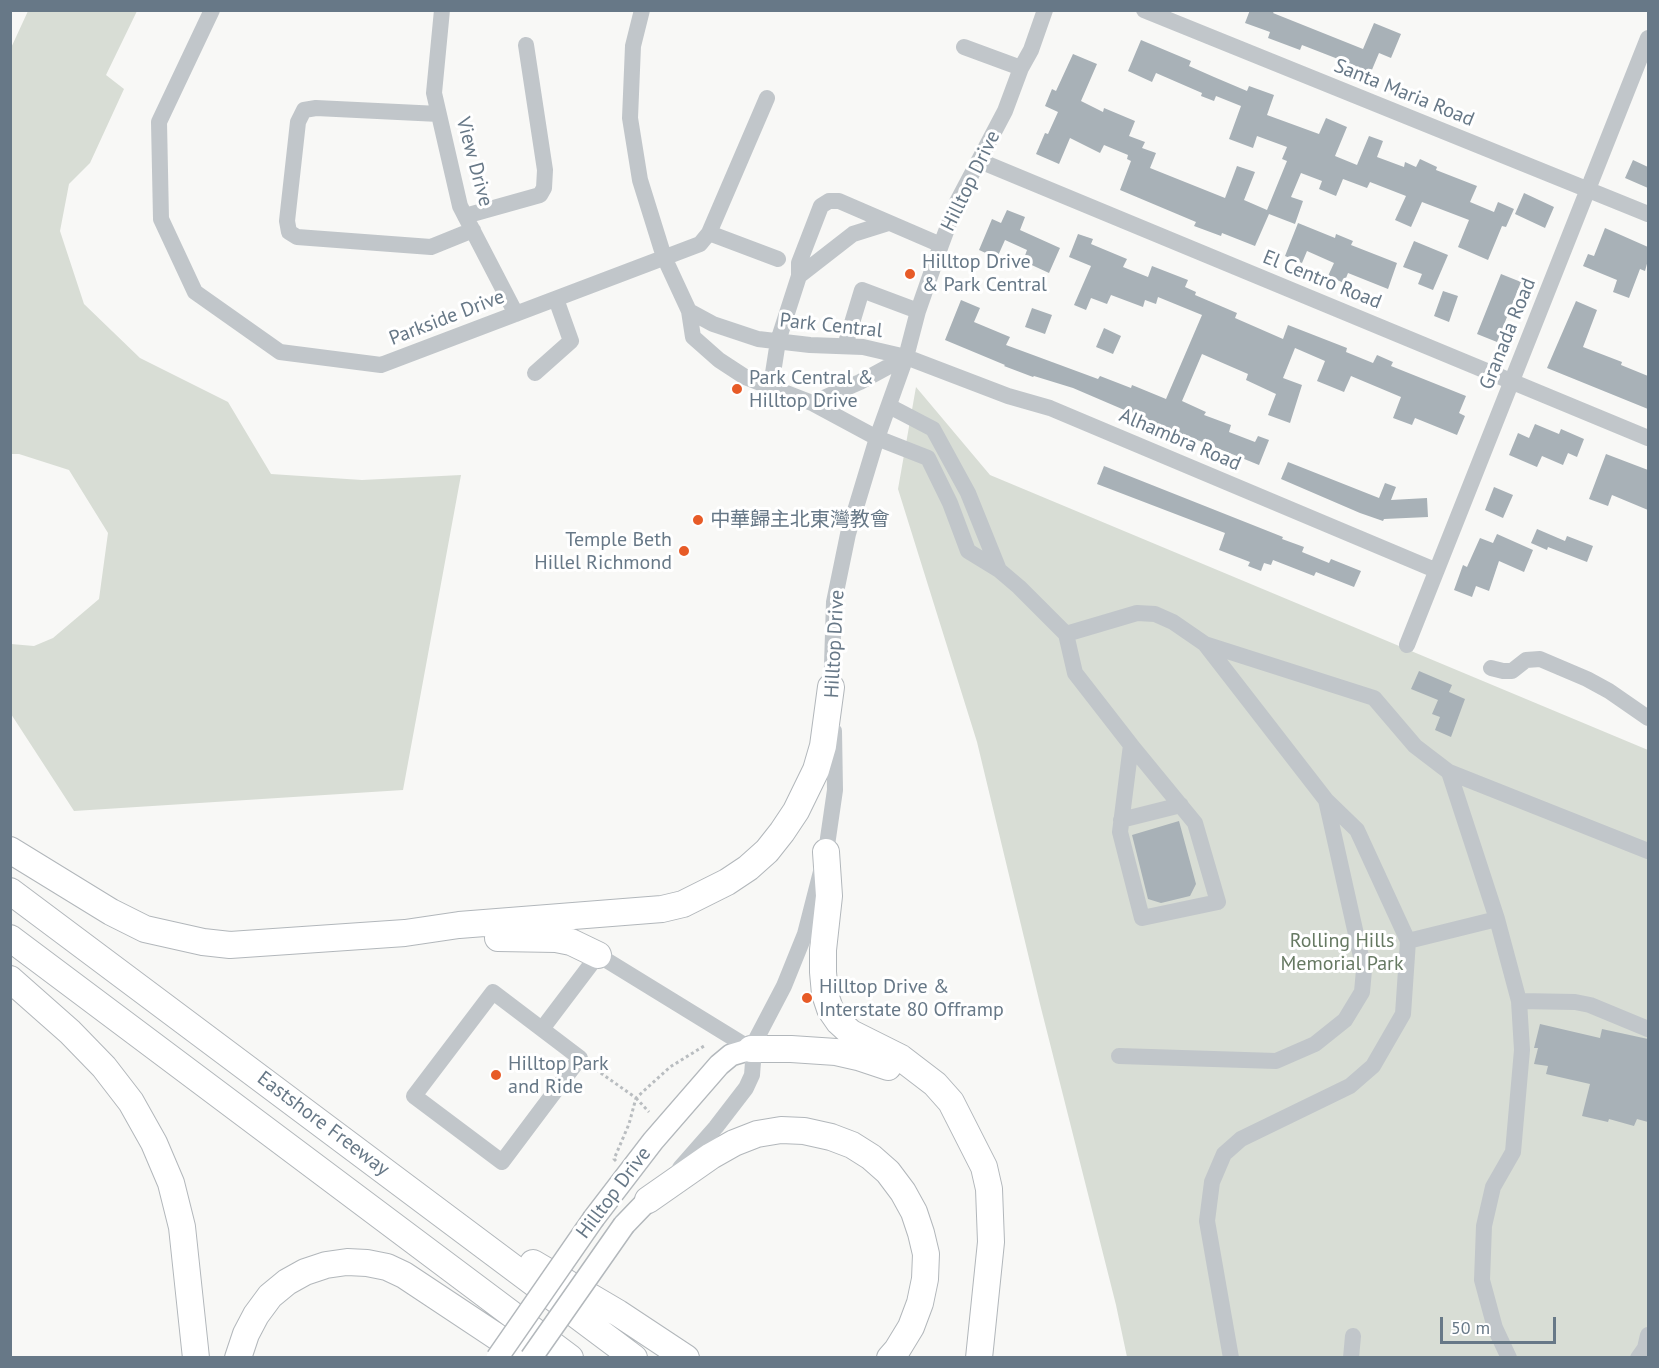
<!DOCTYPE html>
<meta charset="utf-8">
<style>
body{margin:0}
#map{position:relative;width:1659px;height:1368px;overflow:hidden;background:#f8f8f6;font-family:"PT Sans",sans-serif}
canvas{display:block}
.frame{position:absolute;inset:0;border:12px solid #677887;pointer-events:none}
.scale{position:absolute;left:1440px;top:1317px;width:116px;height:27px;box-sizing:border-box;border:3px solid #677887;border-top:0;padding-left:8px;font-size:18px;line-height:21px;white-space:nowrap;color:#677887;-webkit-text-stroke:4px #fff;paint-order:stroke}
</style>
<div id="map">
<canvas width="1659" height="1368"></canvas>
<div class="frame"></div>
<div class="scale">50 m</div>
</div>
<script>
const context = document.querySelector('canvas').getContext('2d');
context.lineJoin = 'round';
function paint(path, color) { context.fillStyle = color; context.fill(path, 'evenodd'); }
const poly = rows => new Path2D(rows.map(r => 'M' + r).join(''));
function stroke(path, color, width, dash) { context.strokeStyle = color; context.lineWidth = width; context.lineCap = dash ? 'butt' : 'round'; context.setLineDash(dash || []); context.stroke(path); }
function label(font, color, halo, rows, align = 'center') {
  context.font = font + ' "PT Sans","Noto Sans SC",sans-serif'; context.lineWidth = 6; context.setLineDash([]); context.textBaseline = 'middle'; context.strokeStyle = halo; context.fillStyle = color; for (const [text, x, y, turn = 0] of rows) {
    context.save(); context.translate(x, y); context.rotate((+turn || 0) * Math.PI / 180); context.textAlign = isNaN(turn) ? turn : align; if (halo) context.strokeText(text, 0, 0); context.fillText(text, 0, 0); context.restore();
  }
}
const green = poly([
 [28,11,137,11,106,75,124,89,90,163,69,184,60,231,84,304,140,358,228,402,271,474,362,480,461,475,403,790,74,811,11,714,11,644,34,646,53,638,99,599,108,533,69,470,19,454,11,454,10,50],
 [916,387,990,475,1648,750,1648,1357,1127,1357,1116,1305,1040,1004,977,742,898,489]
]);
const building = poly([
 [1250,10,1275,10,1273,13,1363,49,1374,23,1401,34,1391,58,1379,53,1366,84,1351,77,1356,66,1302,45,1300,50,1268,38,1270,32,1245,23],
 [1141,40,1191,61,1189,66,1214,77,1247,91,1249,86,1274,95,1267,115,1319,134,1326,118,1347,127,1335,156,1357,165,1369,136,1383,141,1377,157,1404,167,1405,162,1416,167,1420,159,1437,167,1436,170,1477,186,1470,202,1494,212,1498,202,1514,209,1506,227,1502,226,1488,260,1458,247,1469,220,1422,202,1411,227,1395,220,1406,196,1370,182,1367,188,1343,179,1336,196,1319,189,1322,181,1301,173,1291,197,1303,201,1295,224,1269,214,1255,246,1222,233,1221,236,1194,226,1196,222,1120,190,1131,161,1127,159,1128,155,1104,145,1100,153,1070,138,1059,164,1036,154,1045,133,1048,134,1058,112,1045,106,1052,89,1056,91,1073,54,1097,64,1081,101,1103,112,1104,108,1135,121,1129,136,1145,142,1142,148,1156,153,1150,168,1225,198,1237,166,1255,172,1244,200,1267,210,1287,161,1282,159,1287,147,1257,136,1253,148,1229,139,1241,106,1216,96,1214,101,1201,96,1202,93,1156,73,1152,82,1128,71],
 [1633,160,1648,167,1648,188,1625,178],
 [1524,193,1554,207,1545,228,1515,214],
 [1007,210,1025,217,1020,230,1060,248,1049,273,1023,261,1027,250,1005,240,997,258,979,250,992,219,1001,223],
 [1298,223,1335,238,1336,234,1353,241,1351,245,1397,263,1388,289,1348,273,1344,283,1328,276,1334,263,1307,251,1302,263,1285,256],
 [1605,228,1648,247,1648,260,1645,271,1640,269,1629,298,1613,292,1617,280,1583,266,1588,254,1594,256],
 [1078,234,1093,239,1091,244,1127,259,1123,267,1148,277,1152,266,1188,280,1185,287,1196,292,1195,295,1237,313,1235,318,1283,339,1288,325,1347,348,1346,352,1373,363,1377,355,1393,362,1391,366,1466,396,1459,413,1465,416,1457,435,1415,418,1412,425,1393,418,1401,397,1351,376,1344,392,1317,381,1325,361,1295,348,1283,378,1302,385,1290,423,1268,415,1276,394,1246,380,1248,374,1202,354,1182,401,1206,412,1204,415,1231,425,1229,432,1255,442,1258,436,1269,440,1259,465,1148,420,1146,425,1127,417,1129,412,1073,388,1034,376,1033,377,1004,366,1005,365,945,340,961,300,980,308,974,322,1010,337,1006,345,1098,379,1100,376,1131,388,1132,385,1166,399,1202,315,1158,297,1156,304,1145,300,1143,307,1111,295,1107,304,1091,298,1086,310,1074,305,1091,266,1069,257],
 [1414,241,1448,255,1433,290,1418,284,1422,274,1403,267],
 [1501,274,1521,282,1497,342,1477,334],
 [1443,291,1458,296,1449,322,1434,316],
 [1576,301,1597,310,1583,347,1622,362,1621,365,1648,376,1648,409,1547,368],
 [1032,308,1052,315,1045,334,1025,327],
 [1104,328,1121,336,1113,354,1096,347],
 [1535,424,1559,434,1561,429,1584,439,1577,457,1568,453,1563,465,1542,456,1537,467,1509,455,1518,433,1529,438],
 [1606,454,1648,470,1648,510,1612,495,1608,506,1589,499],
 [1288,462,1379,498,1385,483,1396,487,1391,500,1427,498,1428,517,1384,519,1383,521,1360,513,1281,479],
 [1104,466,1283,537,1282,539,1304,547,1302,552,1329,563,1331,559,1361,571,1354,587,1316,572,1314,576,1273,560,1271,565,1264,563,1261,571,1248,566,1250,562,1219,550,1225,533,1097,484],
 [1494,487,1513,495,1503,518,1485,510],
 [1537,529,1565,541,1567,536,1593,546,1587,562,1548,547,1547,550,1531,543],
 [1497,534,1533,550,1524,572,1499,561,1489,591,1476,586,1472,597,1454,590,1463,565,1467,567,1480,538,1493,543],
 [1419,671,1452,685,1449,692,1465,699,1451,737,1435,730,1440,717,1432,714,1438,700,1411,689],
 [1179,821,1196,884,1190,896,1161,903,1148,899,1132,835],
 [1540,1024,1600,1038,1602,1029,1648,1039,1648,1122,1637,1119,1634,1126,1609,1119,1608,1122,1582,1116,1590,1084,1546,1074,1548,1066,1534,1064,1538,1048,1534,1048]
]);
const path = poly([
 [591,1066,636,1098,670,1067,704,1046],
 [636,1098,649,1112],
 [616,1161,614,1159,629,1124,636,1098]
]);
const minor = poly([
 [212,10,159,122,161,219,195,292,280,352,381,365,700,244,709,233,767,98],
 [442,10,434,93,460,206,516,314],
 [642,10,633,46,630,118,640,180,664,257,689,311,693,337,719,360,745,377,812,403,877,438,928,458,950,503,968,551,999,570,1019,587,1066,634],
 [1144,10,1648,214],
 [964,47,1021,68],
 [439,114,316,108,304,110,298,122,287,221,289,232,297,237,431,247,473,230],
 [980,161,1648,438],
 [465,216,540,195,544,188,545,170,526,45],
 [709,233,778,259],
 [799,276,799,263,821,206,829,201,839,201,941,245],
 [689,311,713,324,758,339,810,345,863,347,906,357,1008,396,1050,408,1435,570],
 [845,346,862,290,918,311],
 [535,373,571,341,556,299],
 [771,386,778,341,799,276,853,234,888,223],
 [812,403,860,382,906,357],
 [889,406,933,429,968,493,999,570],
 [1205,644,1326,800,1357,830,1408,941],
 [1407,645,1648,38],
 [1491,668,1503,671,1512,671,1526,660,1540,659,1587,679,1609,691,1648,718],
 [831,696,834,602,848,534,877,438,906,357,918,311,941,245,957,202,1005,111,1021,68,1031,50,1045,10],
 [1131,745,1195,823,1218,902,1142,918,1120,832,1131,745,1075,673,1066,634,1137,613,1155,614,1173,622,1205,644,1374,698,1415,746,1449,772],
 [1121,820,1181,805],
 [1497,919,1449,772,1648,851],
 [493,992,580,1058,502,1162,414,1096,493,992],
 [1519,1001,1575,1002,1590,1005,1648,1029],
 [542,1029,598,955,751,1049],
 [1119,1056,1276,1061,1315,1044,1345,1020,1362,992,1364,970,1326,800],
 [680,1168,716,1127,746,1088,752,1075,753,1062,751,1049,784,986,805,934,826,852,835,790,834,731],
 [1231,1358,1207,1221,1212,1182,1224,1154,1241,1139,1350,1086,1373,1066,1403,1014,1408,941,1497,919,1519,1001,1522,1050,1513,1152,1493,1187,1484,1226,1482,1280,1495,1328,1509,1358],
 [1351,1358,1353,1336],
 [1638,1358,1645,1348,1648,1335]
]);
const major = poly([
 [594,1218,653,1141,719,1065,731,1055,751,1049],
 [624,1225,648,1200]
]);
const highway = poly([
 [10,850,111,912,145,929,203,942,230,945,405,933,459,925,662,909,683,904,727,882,748,868,767,851,782,832,796,811,816,770,823,746,831,687],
 [826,852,829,896,823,950,823,972,825,994,830,1009,839,1022,851,1033,901,1058,935,1084,951,1102,984,1167,989,1189,991,1242,979,1358],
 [10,891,634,1358],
 [10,938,570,1358],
 [498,938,556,939,571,942,598,955],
 [10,979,70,1032,104,1067,131,1102,154,1143,171,1183,182,1227,196,1358],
 [751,1049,791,1049,836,1052,858,1057,888,1067],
 [648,1200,711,1156,734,1143,757,1134,781,1130,804,1131,831,1137,852,1145,871,1157,888,1172,903,1192,914,1212,921,1233,926,1254,925,1279,920,1303,911,1327,897,1350,890,1358],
 [533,1263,618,1313,686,1358],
 [238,1358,246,1334,256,1315,270,1296,287,1282,305,1272,326,1265,347,1262,367,1263,387,1267,404,1275,529,1358]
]);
const majorBridge = poly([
 [497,1358,594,1218],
 [531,1358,624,1225]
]);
const markers = [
 [910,274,6,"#e75b27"],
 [737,389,6,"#e75b27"],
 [698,520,6,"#e75b27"],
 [684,551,6,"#e75b27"],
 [807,998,6,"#e75b27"],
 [496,1075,6,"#e75b27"]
];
const streetNames = [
 ["Santa Maria Road",1404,93,22],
 ["View Drive",474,162,75],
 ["Hilltop Drive",971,181,-64],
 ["El Centro Road",1322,280,22],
 ["Parkside Drive",447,318,-21],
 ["Park Central",831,326,6],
 ["Granada Road",1508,334,-68],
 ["Alhambra Road",1180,440,23],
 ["Hilltop Drive",835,644,-87],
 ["Eastshore Freeway",323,1124,37],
 ["Hilltop Drive",614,1193,-53]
];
const poiNames = [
 ["Hilltop Drive",922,262],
 ["& Park Central",922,285],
 ["Park Central &",749,378],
 ["Hilltop Drive",749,401],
 ["中華歸主北東灣教會",710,520],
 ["Temple Beth",672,540,"right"],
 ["Hillel Richmond",672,563,"right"],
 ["Hilltop Drive &",819,987],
 ["Interstate 80 Offramp",819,1010],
 ["Hilltop Park",508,1064],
 ["and Ride",508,1087]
];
const parkNames = [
 ["Rolling Hills",1342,941],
 ["Memorial Park",1342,964]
];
paint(green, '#d8ddd5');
paint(building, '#a8b1b7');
stroke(major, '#b3b8bc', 24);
stroke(highway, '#b2b7bb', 28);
stroke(path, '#b9bdc0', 3, [3, 3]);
stroke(minor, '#c1c6ca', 16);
stroke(major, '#fff', 21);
stroke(highway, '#fff', 26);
stroke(majorBridge, '#b3b8bc', 24, []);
stroke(majorBridge, '#fff', 21);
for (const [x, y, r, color] of markers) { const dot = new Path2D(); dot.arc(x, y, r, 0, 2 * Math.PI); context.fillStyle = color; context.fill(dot); stroke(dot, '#fff', 2); }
label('20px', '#677887', '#fff', streetNames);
label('20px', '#677887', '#fff', poiNames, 'left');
label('20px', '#667962', '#fff', parkNames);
</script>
